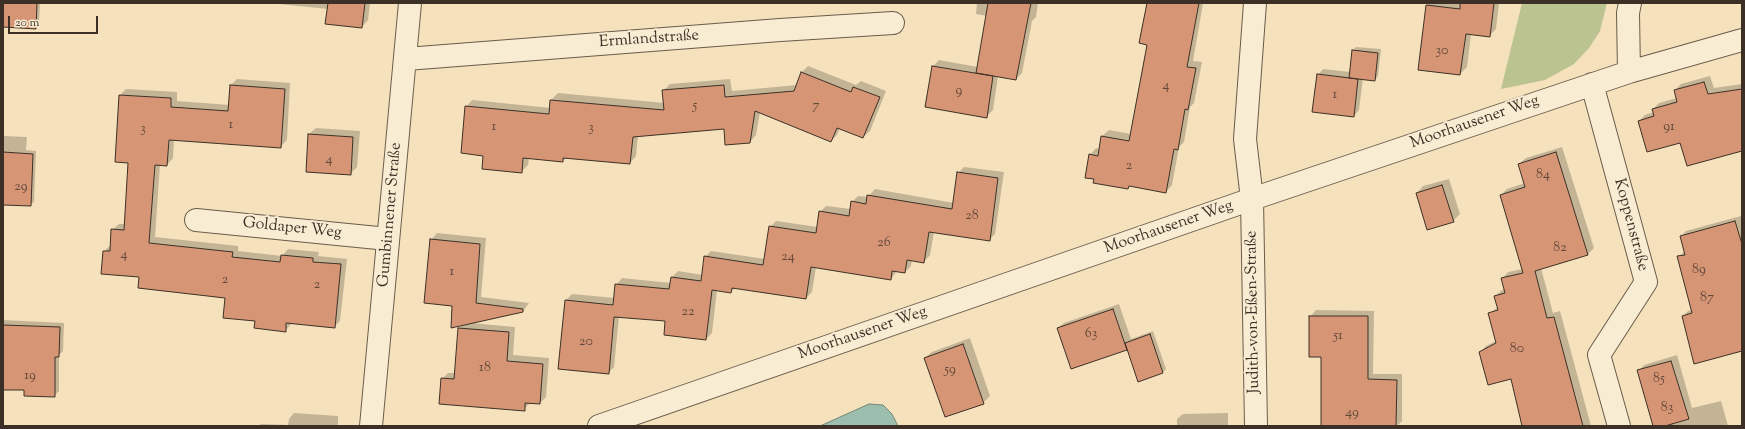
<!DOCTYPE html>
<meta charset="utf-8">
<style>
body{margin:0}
#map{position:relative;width:1745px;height:429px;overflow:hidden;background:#f5e1bc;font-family:"Sorts Mill Goudy",serif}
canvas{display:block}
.frame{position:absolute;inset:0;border:4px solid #3c3026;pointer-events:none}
.scale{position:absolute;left:8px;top:16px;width:90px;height:18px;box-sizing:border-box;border:2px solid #3c3026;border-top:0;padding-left:5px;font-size:12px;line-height:14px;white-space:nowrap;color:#3c3026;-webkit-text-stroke:3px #f8ecd3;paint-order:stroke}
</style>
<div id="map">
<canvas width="1745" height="429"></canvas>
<div class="frame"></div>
<div class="scale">20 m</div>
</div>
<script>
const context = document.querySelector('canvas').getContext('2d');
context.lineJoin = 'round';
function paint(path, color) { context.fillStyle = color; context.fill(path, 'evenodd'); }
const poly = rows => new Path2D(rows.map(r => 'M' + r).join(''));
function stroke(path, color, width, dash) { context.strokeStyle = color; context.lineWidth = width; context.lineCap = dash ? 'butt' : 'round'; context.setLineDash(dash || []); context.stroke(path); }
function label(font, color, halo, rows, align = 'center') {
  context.font = font + ' "Sorts Mill Goudy",serif'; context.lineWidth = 4; context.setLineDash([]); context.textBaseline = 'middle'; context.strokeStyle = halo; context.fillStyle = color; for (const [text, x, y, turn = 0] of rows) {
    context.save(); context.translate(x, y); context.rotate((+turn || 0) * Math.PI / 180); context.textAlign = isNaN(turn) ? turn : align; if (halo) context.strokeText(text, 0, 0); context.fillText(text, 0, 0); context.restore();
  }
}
const green = poly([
 [1522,3,1607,3,1600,31,1589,48,1574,64,1545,80,1501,89]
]);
const water = poly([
 [869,404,883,405,892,414,898,426,820,426,869,404]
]);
const shadow = poly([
 [3,3,40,3,39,24,35,28,3,26],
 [269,3,370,3,368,20,362,27,328,9],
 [977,3,1038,3,1036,17,1032,21,1022,73,1016,79,998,76,993,110,986,117,933,66,939,60,978,67,987,16,976,14],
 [1148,3,1203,3,1193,61,1202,62,1194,103,1190,107,1184,142,1179,147,1172,185,1166,192,1130,185,1128,188,1095,179,1090,155,1096,148,1100,149,1102,136,1109,130,1131,134,1148,44],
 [1429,3,1499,3,1496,29,1489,36,1471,34,1467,67,1460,74,1426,6],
 [1356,47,1381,49,1378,76,1375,80,1363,78,1359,110,1354,116,1318,75,1323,69,1350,72,1353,50],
 [808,66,856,85,861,81,886,91,870,131,863,137,840,128,837,135,831,141,760,112,756,135,750,142,724,128,638,135,636,156,630,163,567,157,563,161,529,158,528,165,522,171,484,155,466,107,472,100,551,108,551,100,558,93,665,103,663,91,670,84,730,79,732,91,797,85,802,72],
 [1710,76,1714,88,1742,84,1742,159,1741,150,1681,141,1639,121,1645,115,1654,112,1653,109,1659,103,1677,98,1675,90,1681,84],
 [237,79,290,83,287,140,281,146,174,139,173,158,167,165,160,164,155,237,238,246,238,251,282,256,288,249,319,252,318,256,347,259,340,321,334,327,292,323,285,331,256,320,226,297,140,276,104,251,111,245,112,230,119,224,125,224,129,162,120,95,126,89,177,92,177,101,230,105,231,85],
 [316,128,360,131,357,167,350,174,309,134],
 [3,136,27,137,26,150,36,151,34,202,30,205,3,204],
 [1562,147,1594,248,1588,254,1541,268,1553,313,1560,311,1591,426,1523,426,1511,378,1480,353,1486,346,1496,341,1489,314,1498,307,1495,296,1502,290,1505,289,1502,279,1508,272,1523,269,1501,195,1507,189,1525,183,1519,164,1526,158],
 [964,167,1004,172,995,234,989,240,934,232,930,255,924,262,912,260,911,266,905,272,897,271,891,279,816,267,812,292,806,298,735,288,731,292,717,290,712,333,706,339,667,320,619,316,614,367,608,373,566,300,572,294,615,298,616,285,622,278,671,283,672,277,678,271,703,275,705,257,711,251,765,259,770,227,776,221,818,227,820,212,826,206,851,209,852,202,858,196,868,197,875,189,954,203,958,173],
 [1449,179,1460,214,1453,221,1417,193,1423,186],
 [1741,216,1742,221,1742,311,1683,316,1688,311,1692,310,1678,257,1685,251,1681,236,1686,231],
 [437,233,486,238,481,297,529,303,523,311,472,323,515,327,513,355,549,358,546,397,540,403,531,402,524,409,442,379,448,373,456,373,459,328,463,324,453,305,431,240],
 [1119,304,1131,339,1153,331,1166,369,1163,372,1127,347,1126,349,1058,328,1064,323],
 [1316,310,1374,311,1373,374,1402,374,1402,421,1397,426,1322,426,1322,356,1310,317],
 [3,320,64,323,63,351,59,355,59,391,54,396,25,389,3,389],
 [970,338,990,396,983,403,925,358,932,352],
 [1677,355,1692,408,1721,401,1728,426,1655,426,1639,371,1644,365],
 [294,413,338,416,338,426,259,426,261,424,288,425,289,419],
 [1228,413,1228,426,1177,426,1177,419,1183,414]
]);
const building = poly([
 [3,3,37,3,36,29,3,27,3,3],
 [328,3,365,3,362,28,325,24,328,3],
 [988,3,1031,3,1016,80,976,73,988,3],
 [1147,3,1199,3,1187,67,1196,68,1188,110,1185,109,1178,150,1174,149,1166,193,1129,186,1128,189,1093,183,1094,179,1085,178,1089,154,1098,156,1101,136,1129,141,1147,45,1139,43,1147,3],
 [1460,3,1494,3,1490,37,1466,34,1460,75,1418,70,1426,5,1460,9,1460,3],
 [1352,50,1378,53,1375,81,1349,78,1352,50],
 [932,66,993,76,987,118,925,107,932,66],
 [801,72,851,92,853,87,880,97,863,138,837,128,831,142,755,111,750,143,725,145,724,129,633,137,630,164,563,158,563,162,523,158,522,173,482,169,483,156,461,153,465,106,549,114,550,100,664,110,662,90,724,85,725,97,794,91,801,72],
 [1317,74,1358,79,1354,117,1312,112,1317,74],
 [1704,82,1708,94,1742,89,1742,151,1687,166,1680,143,1647,152,1638,121,1654,116,1652,109,1677,102,1674,90,1704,82],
 [230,85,285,89,281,148,169,140,167,166,155,165,149,243,233,252,232,257,280,262,281,255,313,258,313,262,341,264,335,328,286,323,286,332,254,328,255,321,223,318,225,298,138,288,139,277,101,274,103,251,110,251,111,229,124,230,128,163,115,162,119,95,171,98,171,107,228,111,230,85],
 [308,134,353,137,351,175,306,172,308,134],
 [3,152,33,154,31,206,3,205,3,152],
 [1556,152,1588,255,1535,271,1547,318,1554,317,1583,426,1522,426,1511,379,1488,385,1479,352,1496,343,1488,313,1498,310,1494,296,1505,293,1501,278,1523,273,1500,195,1525,187,1518,164,1556,152],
 [957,172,998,178,990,241,929,232,924,263,907,260,905,273,892,271,891,280,811,267,806,299,732,288,731,293,712,290,706,340,664,335,665,321,614,317,609,374,558,369,565,300,613,305,615,284,669,289,671,277,701,281,704,256,763,265,769,226,816,233,819,211,849,216,851,201,866,204,867,195,952,209,957,172],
 [1442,185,1454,222,1427,230,1416,193,1442,185],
 [1735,221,1742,244,1742,351,1694,364,1682,316,1692,313,1677,256,1685,255,1680,236,1735,221],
 [430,239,480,244,476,303,523,309,523,312,451,328,452,306,424,303,430,239],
 [1113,309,1127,350,1071,369,1057,328,1113,309],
 [1309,316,1368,316,1368,379,1397,380,1396,426,1321,426,1321,357,1309,357,1309,316],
 [3,325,60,327,59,357,55,357,55,397,24,396,24,390,3,390,3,325],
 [458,328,509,332,507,361,543,364,540,404,525,403,525,411,439,404,441,378,454,379,458,328],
 [1150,334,1163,373,1138,382,1125,343,1150,334],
 [963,344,984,404,945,417,924,358,963,344],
 [1671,361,1689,419,1665,426,1653,426,1637,370,1671,361]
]);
const street = poly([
 [1255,3,1245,139,1252,199,1256,426],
 [406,59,780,30,893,23],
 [1629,72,1628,13,1630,3],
 [1592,84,1646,282,1599,355,1619,426],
 [196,220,388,239],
 [371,426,410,3],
 [599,426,1252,199,1629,72,1742,40]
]);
const numberNames = [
 ["30",1442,52],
 ["4",1166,87],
 ["9",959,92],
 ["1",1335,96],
 ["5",695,107],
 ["7",816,107],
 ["1",231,126],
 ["1",494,128],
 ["91",1669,128],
 ["3",591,129],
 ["3",143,130],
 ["4",329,161],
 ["2",1129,167],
 ["84",1543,176],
 ["29",21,188],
 ["28",972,217],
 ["26",884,244],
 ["82",1560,249],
 ["4",124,256],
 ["24",788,258],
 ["89",1699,271],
 ["1",452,273],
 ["2",225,281],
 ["2",317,286],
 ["87",1707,299],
 ["22",688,313],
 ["63",1091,335],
 ["51",1338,337],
 ["20",586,343],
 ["80",1517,350],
 ["18",485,369],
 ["59",950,371],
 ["19",30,377],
 ["85",1659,380],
 ["83",1667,409],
 ["49",1352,414]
];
const streetNames = [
 ["Ermlandstraße",649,40,-4],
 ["Moorhausener Weg",1475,123,-19],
 ["Gumbinnener Straße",391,215,-85],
 ["Koppenstraße",1630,225,75],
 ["Moorhausener Weg",1169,228,-19],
 ["Goldaper Weg",292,229,6],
 ["Judith-von-Eßen-Straße",1254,312,-91],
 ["Moorhausener Weg",863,334,-19]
];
paint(green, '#bbc391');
paint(water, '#9cbeae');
stroke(water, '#768578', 1);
paint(shadow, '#0003');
paint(building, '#d69575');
stroke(building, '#3c3026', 1);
stroke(street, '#6a5c4c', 24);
stroke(street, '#f8ecd3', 22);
label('14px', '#62493a', null, numberNames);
label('16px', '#3c3026', '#f8ecd3', streetNames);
</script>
